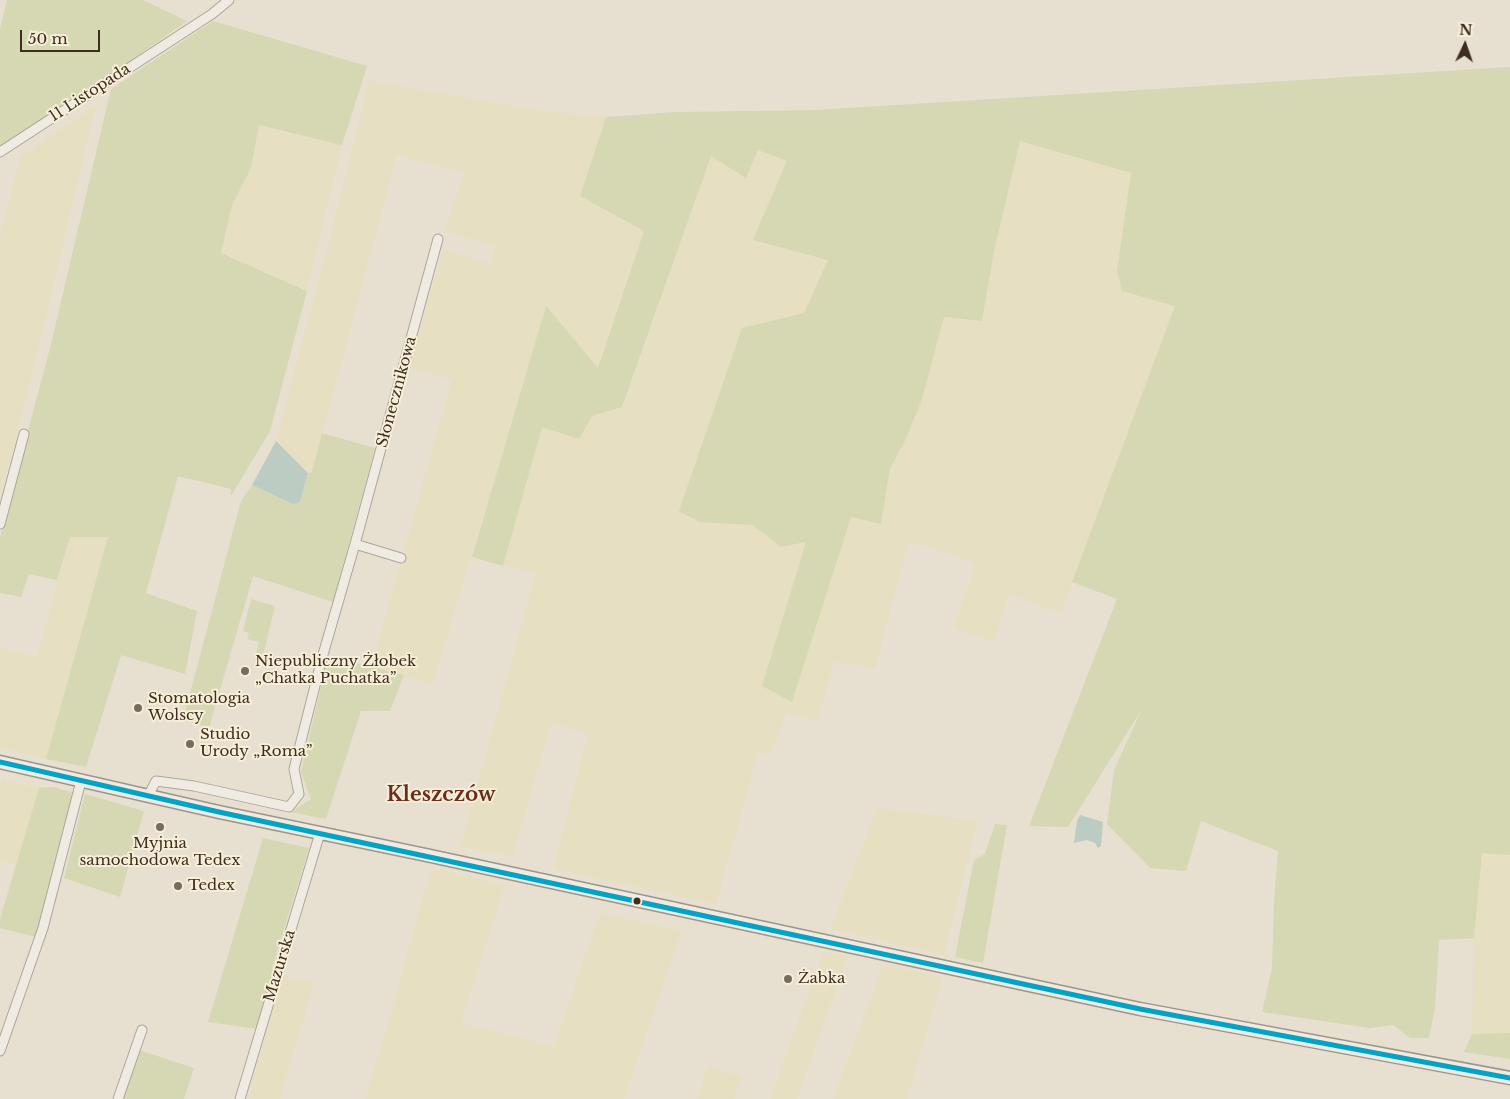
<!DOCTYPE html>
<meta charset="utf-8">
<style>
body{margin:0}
#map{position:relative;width:1510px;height:1099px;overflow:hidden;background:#e7e0d1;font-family:"Libre Baskerville",serif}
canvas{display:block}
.north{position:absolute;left:1440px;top:20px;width:50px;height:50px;-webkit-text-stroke:4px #f7eed8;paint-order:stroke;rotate:3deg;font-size:14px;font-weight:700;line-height:20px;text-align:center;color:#3d2e20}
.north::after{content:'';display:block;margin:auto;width:18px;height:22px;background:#3d2e20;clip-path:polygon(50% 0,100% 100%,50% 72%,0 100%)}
.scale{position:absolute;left:20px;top:30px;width:80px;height:22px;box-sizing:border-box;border:2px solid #3d2e20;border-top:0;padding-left:6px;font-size:15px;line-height:18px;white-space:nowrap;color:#3d2e20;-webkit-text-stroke:4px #f7eed8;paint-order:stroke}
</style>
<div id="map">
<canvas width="1510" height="1099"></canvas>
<div class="north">N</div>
<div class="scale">50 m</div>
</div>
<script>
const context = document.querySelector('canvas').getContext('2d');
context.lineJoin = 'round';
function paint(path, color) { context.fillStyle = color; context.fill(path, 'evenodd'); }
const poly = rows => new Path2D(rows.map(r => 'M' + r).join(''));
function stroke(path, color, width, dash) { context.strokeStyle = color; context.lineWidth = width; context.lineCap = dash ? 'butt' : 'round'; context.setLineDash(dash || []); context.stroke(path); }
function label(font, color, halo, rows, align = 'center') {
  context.font = font + ' "Libre Baskerville",serif'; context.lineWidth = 4; context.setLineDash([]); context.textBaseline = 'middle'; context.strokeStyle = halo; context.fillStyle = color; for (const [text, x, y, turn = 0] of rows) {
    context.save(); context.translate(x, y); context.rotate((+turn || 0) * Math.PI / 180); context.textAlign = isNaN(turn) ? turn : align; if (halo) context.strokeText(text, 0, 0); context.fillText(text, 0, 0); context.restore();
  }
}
const farmland = poly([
 [369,80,535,110,606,117,580,196,644,231,598,368,546,307,433,684,371,667,452,380,409,368,443,249,491,264,495,246,444,231,464,173,397,155,312,473,302,466,276,441,343,187],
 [96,105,28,392,0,494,0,233,21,156],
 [259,125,342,145,307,291,221,252,232,205,251,168],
 [1020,140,1131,173,1117,271,1175,306,1061,613,1009,595,994,643,954,627,976,563,909,541,875,668,835,662,817,722,787,712,771,753,758,754,716,904,553,869,588,734,551,723,513,856,460,847,536,573,503,566,542,427,592,416,623,407,711,156,746,177,758,150,787,161,828,259,804,313,742,329,699,522,753,525,781,547,807,542,762,686,792,702,851,517,881,524,890,468,906,439,922,399,944,317,982,321,994,251],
 [108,536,46,759,0,748,0,647,37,657,70,537],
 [3,779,39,788,17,865,0,861,0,790],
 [877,808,979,821,973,839,944,955,830,929],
 [1482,853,1510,855,1510,1033,1472,1034,1474,938],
 [437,869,505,885,461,1023,554,1046,600,913,682,931,624,1099,365,1099,391,1012,429,876],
 [823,952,848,956,797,1099,770,1099],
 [883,964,943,977,907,1099,833,1099],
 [282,976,314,983,280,1099,248,1099],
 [708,1066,742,1077,734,1099,697,1099]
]);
const green = poly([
 [7,0,143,0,187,21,0,152,0,29],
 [213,21,367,66,342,145,259,125,251,168,232,205,221,253,307,291,270,431,231,496,231,489,178,476,146,593,197,611,185,674,121,655,86,767,46,759,108,537,70,537,57,580,29,574,21,597,0,593,0,537,51,344,111,89],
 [1510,67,1510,855,1482,853,1474,938,1439,940,1435,1009,1429,1038,1410,1038,1393,1025,1370,1028,1262,1012,1272,968,1274,902,1278,851,1201,821,1186,871,1150,868,1107,824,1114,770,1142,709,1068,827,1029,826,1117,599,1072,582,1175,306,1122,291,1117,271,1131,173,1020,141,994,251,982,321,944,317,922,399,906,439,890,468,881,524,851,517,792,702,762,686,806,542,781,547,753,525,699,522,679,511,742,328,804,313,828,260,753,240,787,161,758,150,746,178,711,156,622,407,592,416,579,439,542,427,503,566,472,557,546,306,598,368,644,231,580,196,606,117,676,112,815,110],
 [322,433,375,448,333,602,253,576,209,728,183,720,241,501,252,485,293,504,300,502,308,473,312,472],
 [251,599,275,606,261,663,254,661,259,642,247,639,249,633,243,631],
 [328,657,404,675,390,711,361,711,326,819,291,812,311,799,301,772],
 [53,787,75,793,37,937,0,928,0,919,39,788],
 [85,794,144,811,120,897,64,878],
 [995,824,1007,825,983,963,955,957,974,860,985,854],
 [263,838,309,848,272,968,277,976,257,1029,208,1022],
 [1510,1033,1510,1059,1464,1052,1472,1034],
 [139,1050,194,1068,184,1099,122,1099]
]);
const water = poly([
 [276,441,308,473,300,502,293,504,252,485],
 [1080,815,1103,822,1101,846,1098,848,1095,843,1087,840,1074,843,1077,821]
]);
const street = poly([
 [0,152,212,14,229,0],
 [0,524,24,434],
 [355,544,401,558],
 [148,796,156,781,194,786,289,807,299,794,294,769,322,658,355,544,438,239],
 [0,1051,43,928,81,781],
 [118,1099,142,1030],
 [240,1099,320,833]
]);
const secondary = poly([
 [0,762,219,812,426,855,1140,1009,1510,1078]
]);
const bus1 = poly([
 [0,762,219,812,1140,1009,1510,1078]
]);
const markers = [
 [245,671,5,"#786c5e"],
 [138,708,5,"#786c5e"],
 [190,744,5,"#786c5e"],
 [160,827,5,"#786c5e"],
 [178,886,5,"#786c5e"],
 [637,901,4.5,"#3d2e20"],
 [788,979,5,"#786c5e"]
];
const streetNames = [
 ["11 Listopada",90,93,-33],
 ["Słonecznikowa",397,392,-75],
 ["Mazurska",280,966,-73]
];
const poiNames = [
 ["Niepubliczny Żłobek",255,662],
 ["„Chatka Puchatka”",255,679],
 ["Stomatologia",148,699],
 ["Wolscy",148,716],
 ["Studio",200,735],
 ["Urody „Roma”",200,752],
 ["Myjnia",160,844,"center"],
 ["samochodowa Tedex",160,861,"center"],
 ["Tedex",188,886],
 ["Żabka",798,979]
];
const districtNames = [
 ["Kleszczów",441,795]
];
paint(farmland, '#e6dfc2');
paint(green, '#d6d7b3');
paint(water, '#bcccc2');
stroke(street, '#ada599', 11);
stroke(secondary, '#9c958a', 15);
stroke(street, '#efebe3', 9);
stroke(secondary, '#efebe3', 12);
stroke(bus1, '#03a3c5', 5);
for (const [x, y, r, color] of markers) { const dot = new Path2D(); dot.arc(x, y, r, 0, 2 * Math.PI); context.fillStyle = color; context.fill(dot); stroke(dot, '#f7eed8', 2); }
label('15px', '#3d2e20', '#f7eed8', streetNames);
label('15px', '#3d2e20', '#f7eed8', poiNames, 'left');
label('bold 20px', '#6b2e1e', '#f7eed8', districtNames);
</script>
